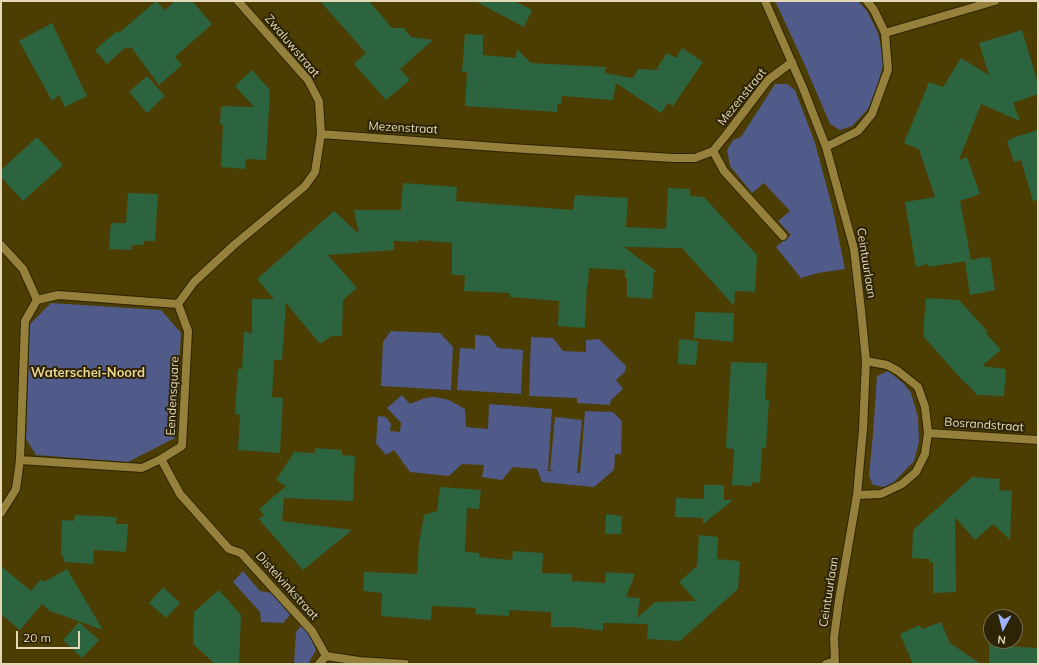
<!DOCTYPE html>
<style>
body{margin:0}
#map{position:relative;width:1039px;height:665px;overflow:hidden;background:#4c3d02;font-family:Mulish,sans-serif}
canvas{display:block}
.frame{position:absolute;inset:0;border:2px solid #e3d9b8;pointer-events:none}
.north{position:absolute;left:983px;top:609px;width:40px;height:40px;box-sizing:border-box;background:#2d2407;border:1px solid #766c4e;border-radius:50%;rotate:187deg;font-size:11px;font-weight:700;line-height:16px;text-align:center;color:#e3d9b8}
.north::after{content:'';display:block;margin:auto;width:14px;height:18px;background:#a0b3fd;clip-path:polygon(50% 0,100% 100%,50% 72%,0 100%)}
.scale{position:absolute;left:16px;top:631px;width:64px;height:18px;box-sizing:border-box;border:2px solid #e3d9b8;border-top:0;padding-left:5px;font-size:12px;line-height:14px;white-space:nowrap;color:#e3d9b8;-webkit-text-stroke:3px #2d2407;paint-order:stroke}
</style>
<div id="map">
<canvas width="1039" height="665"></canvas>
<div class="frame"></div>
<div class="north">N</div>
<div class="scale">20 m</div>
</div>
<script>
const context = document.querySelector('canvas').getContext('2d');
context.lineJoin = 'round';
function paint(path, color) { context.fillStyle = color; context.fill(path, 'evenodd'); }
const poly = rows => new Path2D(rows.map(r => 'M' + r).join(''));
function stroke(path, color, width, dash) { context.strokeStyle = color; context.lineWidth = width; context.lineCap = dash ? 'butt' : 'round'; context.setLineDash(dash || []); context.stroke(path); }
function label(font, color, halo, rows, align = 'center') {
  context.font = font + ' Mulish,sans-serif'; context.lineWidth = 4; context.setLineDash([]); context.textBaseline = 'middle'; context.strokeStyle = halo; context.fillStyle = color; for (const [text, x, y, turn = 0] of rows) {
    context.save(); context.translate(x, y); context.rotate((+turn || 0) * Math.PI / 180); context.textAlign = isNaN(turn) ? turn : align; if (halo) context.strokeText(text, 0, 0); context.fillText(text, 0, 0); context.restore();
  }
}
const green = poly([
 [775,1,858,1,867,11,878,33,884,62,877,87,868,109,852,126,840,130,830,124,803,61],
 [775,84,787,84,795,90,815,143,833,210,845,269,818,273,801,278,776,247,791,235,778,221,790,211,764,183,752,193,730,166,727,150,733,140,741,137],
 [51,303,161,310,181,333,175,438,128,462,36,455,26,439,30,324],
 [391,331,440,333,453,347,451,390,381,386,383,342],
 [475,335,489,336,498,348,523,350,521,394,457,390,460,348,475,349],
 [531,337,553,338,563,351,586,352,586,340,599,339,626,366,625,372,616,380,623,389,611,400,610,405,577,403,577,398,529,396],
 [888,371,903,383,911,393,918,417,919,442,914,461,894,482,885,487,873,485,869,476,873,434,877,376],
 [402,395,410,404,425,398,435,397,449,400,465,409,466,427,488,429,489,404,552,409,548,471,556,471,550,470,555,417,582,420,577,473,580,473,585,411,613,412,622,421,621,454,615,454,614,470,594,487,542,482,537,469,513,467,502,480,482,477,484,465,462,464,449,476,410,472,394,450,386,455,376,443,378,416,386,417,391,424,390,431,400,432,401,423,387,408],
 [243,571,260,591,272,593,290,615,283,623,261,622,260,612,233,582],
 [301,626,309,633,316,650,308,664,294,664,296,632]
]);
const building = poly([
 [156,1,165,10,175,1,192,1,212,24,175,57,182,65,159,85,131,47,128,49,126,47,107,64,95,50,117,31,119,33],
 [320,1,369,1,392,28,404,28,411,37,433,40,400,69,410,80,386,100,354,64,366,53],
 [475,1,514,1,532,10,524,27],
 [52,23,87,96,65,107,59,95,52,101,19,41],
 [1022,30,1038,83,1038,94,1013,103,1020,121,981,104,959,160,967,157,980,194,960,201,971,260,986,257,986,258,990,257,995,290,970,295,965,261,967,261,927,267,928,264,916,267,905,202,935,197,919,149,904,143,929,82,943,87,961,58,989,75,979,43],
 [465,34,483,35,483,55,516,58,517,49,531,63,606,67,605,73,633,78,638,69,660,70,657,68,667,53,676,58,682,48,703,62,673,106,668,103,661,113,616,83,613,100,562,96,561,104,557,104,557,112,465,106,467,72,462,72],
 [252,70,270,90,266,160,246,159,245,169,221,167,223,125,220,124,221,106,254,107,235,86],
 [147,76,165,96,147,113,129,92],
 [1038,130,1038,200,1033,201,1021,160,1014,162,1007,141,1012,139,1012,138],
 [37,137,63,165,23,201,1,177,1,170],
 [403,183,457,187,456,201,573,210,575,195,628,198,626,227,666,229,668,188,690,189,690,196,704,197,757,255,755,292,735,291,734,306,682,248,624,247,657,272,654,272,652,299,627,297,627,278,625,278,625,270,589,268,588,284,587,284,585,328,558,326,559,301,510,297,510,293,464,291,465,275,452,275,452,243,418,240,418,242,394,241,394,250,328,255,357,288,343,300,342,336,332,336,320,344,286,303,282,360,274,360,272,397,283,398,280,453,238,450,240,415,235,414,238,369,242,369,244,332,252,333,252,299,274,299,257,279,334,211,359,234,354,210,401,210],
 [128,193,158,194,155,241,144,241,144,245,132,245,132,250,109,249,111,223,126,223],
 [926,298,959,300,988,332,986,333,1001,350,982,366,1006,369,1004,396,977,395,966,383,964,382,923,336],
 [695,312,734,313,733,342,694,338],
 [679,339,698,341,696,365,678,364],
 [731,362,767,363,765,400,769,400,766,448,762,448,760,483,752,482,752,486,732,485,734,449,726,448],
 [315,448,342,450,342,455,355,456,353,501,284,498,282,521,352,530,303,570,258,518,260,518,264,515,259,509,286,486,276,480,294,452,315,453],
 [972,477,1000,479,999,490,1012,491,1010,540,993,524,975,540,955,517,956,592,933,593,933,562,929,562,930,559,912,558,913,530],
 [704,485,724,485,724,500,733,500,703,524,703,518,675,517,676,498,704,499],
 [440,487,481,490,479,509,467,508,465,552,479,553,479,557,512,560,513,551,543,553,542,573,572,574,572,581,605,583,606,572,635,574,626,597,640,598,637,618,655,602,696,601,679,582,697,566,699,535,718,537,717,559,740,561,738,589,680,641,647,639,648,624,603,623,603,631,573,627,551,627,551,612,509,610,509,616,475,614,476,608,432,606,431,620,381,616,382,593,363,591,364,572,417,574,419,543,424,515,437,511],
 [606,514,622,516,621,534,605,534],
 [75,515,117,517,116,524,128,524,126,552,94,550,93,564,65,562,61,553,62,520,74,521],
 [1,566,31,591,41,579,44,582,67,569,103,630,50,611,42,604,20,630,1,614],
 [163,587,180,603,166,618,149,603],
 [219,590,241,615,239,664,215,664,193,644,194,612],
 [79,622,99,640,82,658,63,640],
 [941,622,950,643,981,664,913,664,900,634,920,625,922,629],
 [989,641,1007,641,1007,646,1038,648,1038,664,989,664]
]);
const minor = poly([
 [238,1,308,80,319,101,321,134],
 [765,1,803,88,826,147,854,249,861,310,866,361,863,429,857,495,839,600,834,638,835,661],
 [885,33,995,1],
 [826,147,858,131,872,114,888,70,885,33,874,10,867,1],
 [713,151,724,171,783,236],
 [1,245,23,269,37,300],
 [58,295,178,304,188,331,182,446,161,459,142,468,20,460,25,321,37,300,58,295],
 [178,304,194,282,234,245,305,186,315,172,321,134,510,148,673,158,695,158,713,151,727,134,768,80,792,62],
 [928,433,1038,440],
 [161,459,180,494,229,549,241,553,312,631,326,656,359,661,405,664],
 [857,495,881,494,902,484,916,472,925,454,928,433,925,407,918,387,898,371,887,365,866,361],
 [1,513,16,489,20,460],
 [319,664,326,656],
 [826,664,835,661]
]);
const streetNames = [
 ["Zwaluwstraat",292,46,50],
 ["Mezenstraat",742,97,-51],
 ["Mezenstraat",403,128,3],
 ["Ceintuurlaan",866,263,81],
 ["Eendensquare",173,396,-87],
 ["Bosrandstraat",984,425,4],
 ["Distelvinkstraat",287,586,48],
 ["Ceintuurlaan",829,592,-81]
];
const neighbourhoodNames = [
 ["Waterschei-Noord",88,373]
];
paint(green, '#505b8a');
paint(building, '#2d6440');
stroke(minor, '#2e2400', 10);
stroke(minor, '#95803c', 8);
label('12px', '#e3d9b8', '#2d2407', streetNames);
label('bold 13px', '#ead58f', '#2d2407', neighbourhoodNames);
</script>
